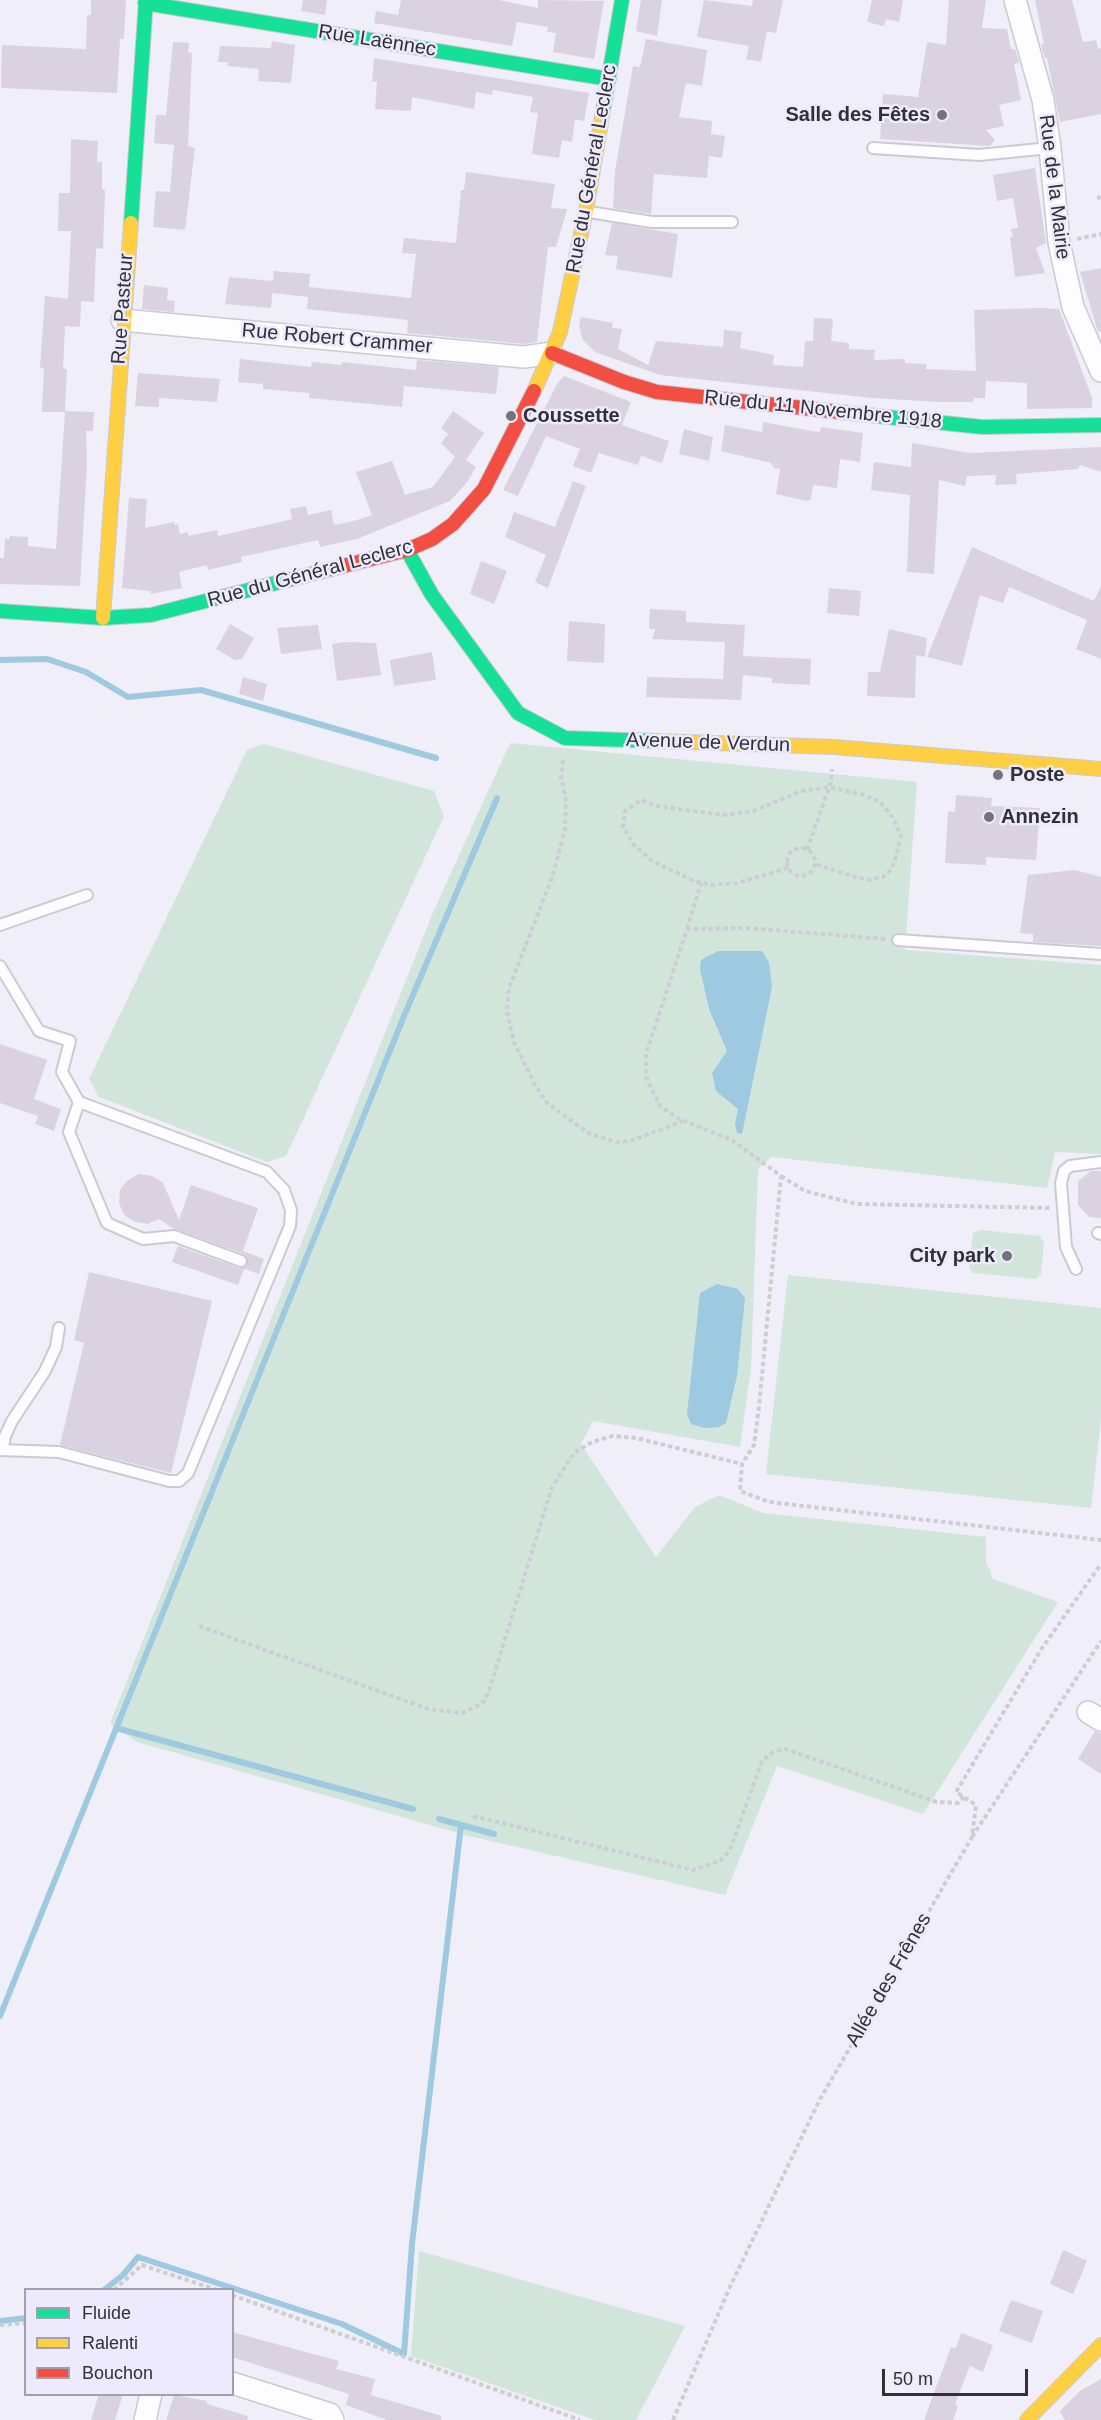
<!DOCTYPE html>
<meta charset="utf-8">
<style>
body{margin:0}
#map{position:relative;width:1101px;height:2420px;overflow:hidden;background:#f0eef8;font-family:Helvetica,sans-serif}
canvas{display:block}
.legend{position:absolute;left:24px;top:2288px;width:210px;height:108px;box-sizing:border-box;background:#eceafc;border:2px solid #a1a0ad;margin:0;padding:8px 10px;list-style:none;font-size:18px;color:#313037}
.legend li{display:flex;align-items:center;gap:12px;height:30px}
.legend b{width:30px;border:2px solid #a1a0ad}
.scale{position:absolute;left:882px;top:2369px;width:146px;height:27px;box-sizing:border-box;border:3px solid #313037;border-top:0;padding-left:8px;font-size:18px;line-height:21px;white-space:nowrap;color:#313037;-webkit-text-stroke:4px #eceafc;paint-order:stroke}
</style>
<div id="map">
<canvas width="1101" height="2420"></canvas>
<ul class="legend">
<li><b style="height:8px;background:#16e098"></b>Fluide</li>
<li><b style="height:8px;background:#ffcf43"></b>Ralenti</li>
<li><b style="height:8px;background:#f24e42"></b>Bouchon</li>
</ul>
<div class="scale">50 m</div>
</div>
<script>
const context = document.querySelector('canvas').getContext('2d');
context.lineJoin = 'round';
function paint(path, color) { context.fillStyle = color; context.fill(path, 'evenodd'); }
const poly = rows => new Path2D(rows.map(r => 'M' + r).join(''));
function stroke(path, color, width, dash) { context.strokeStyle = color; context.lineWidth = width; context.lineCap = dash ? 'butt' : 'round'; context.setLineDash(dash || []); context.stroke(path); }
function label(font, color, halo, rows, align = 'center') {
  context.font = font + ' Helvetica,sans-serif'; context.lineWidth = 5; context.setLineDash([]); context.textBaseline = 'middle'; context.strokeStyle = halo; context.fillStyle = color; for (const [text, x, y, turn = 0] of rows) {
    context.save(); context.translate(x, y); context.rotate((+turn || 0) * Math.PI / 180); context.textAlign = isNaN(turn) ? turn : align; if (halo) context.strokeText(text, 0, 0); context.fillText(text, 0, 0); context.restore();
  }
}
const green = poly([
 [510,743,917,782,905,950,1101,965,1101,1154,1055,1152,1047,1188,772,1157,758,1169,751,1368,740,1447,593,1421,581,1444,656,1557,695,1507,719,1495,763,1513,986,1537,986,1561,993,1579,1058,1602,923,1814,777,1766,725,1895,465,1835,137,1742,110,1723,432,915],
 [264,744,434,791,444,816,286,1156,267,1162,99,1097,89,1079,247,750],
 [980,1230,1040,1236,1044,1243,1041,1274,1036,1279,973,1273,969,1268,973,1233],
 [788,1275,1101,1308,1101,1419,1091,1508,766,1474],
 [419,2251,685,2326,636,2420,595,2420,411,2356]
]);
const water = poly([
 [718,951,762,951,769,963,772,987,742,1134,737,1133,735,1124,738,1109,716,1091,712,1073,727,1051,709,1009,700,969,701,960],
 [717,1284,738,1289,745,1298,737,1376,726,1423,719,1427,705,1428,691,1424,687,1414,700,1293]
]);
const stream = poly([
 [0,660,47,659,86,672,128,697,201,690,436,758],
 [116,1728,413,1809],
 [439,1819,494,1834],
 [0,2016,404,1016,497,798],
 [104,2290,123,2275,138,2257,342,2324,404,2354,412,2244,461,1825],
 [0,2321,26,2318]
]);
const building = poly([
 [91,0,126,0,124,39,120,39,117,93,1,88,2,45,86,49,87,15,91,15],
 [303,0,327,0,325,15,301,11],
 [401,0,499,0,538,8,538,0,604,1,594,59,553,52,556,33,547,32,548,27,517,22,512,46,374,23,376,11,398,15],
 [641,0,662,0,657,36,636,31],
 [704,0,752,6,753,0,783,0,776,33,767,31,761,62,746,59,749,46,697,37],
 [872,0,903,0,899,22,886,19,884,26,867,22],
 [949,0,986,0,982,28,1007,29,1011,49,1015,49,1019,63,1014,64,1021,100,999,105,1004,126,986,130,995,140,990,146,880,139,883,94,918,97,927,42,946,45],
 [1035,0,1072,0,1083,42,1096,40,1098,49,1101,48,1101,114,1060,122,1047,58,1045,58,1041,44,1044,44],
 [646,39,707,50,702,86,686,83,679,117,712,121,711,134,725,136,722,158,709,156,707,178,654,174,651,214,613,208,615,171,633,66,640,67],
 [272,41,295,45,291,83,258,81,259,69,227,66,228,62,218,62,220,46,271,48],
 [173,42,189,43,188,52,192,53,188,146,195,148,185,230,153,227,156,191,170,192,174,145,154,143,156,115,166,115],
 [374,58,589,93,584,121,575,119,572,142,562,140,559,158,532,154,538,113,530,112,533,97,493,90,492,95,476,92,474,109,412,97,411,111,375,109,377,82,372,81],
 [71,139,98,141,97,162,102,162,102,189,105,190,103,249,96,248,94,302,81,301,80,327,65,326,63,369,67,369,65,411,94,412,93,431,86,431,87,463,80,586,0,584,0,558,4,558,5,539,9,539,10,536,28,537,28,546,56,549,65,412,42,412,44,368,40,368,45,296,68,299,71,231,58,231,59,193,70,193],
 [1035,168,1046,243,1036,248,1045,273,1015,277,1010,237,1013,237,1011,229,1018,228,1013,198,997,201,993,175],
 [466,172,555,184,551,208,567,209,556,247,548,247,537,342,524,344,407,333,408,320,307,309,309,287,411,298,416,254,402,253,404,238,456,243,461,190,464,190],
 [612,223,678,234,672,278,616,269,618,256,605,255],
 [1101,268,1101,331,1098,332,1080,272],
 [274,271,310,274,308,297,272,293,273,284,271,308,225,304,229,277,273,281],
 [144,285,168,288,167,300,175,301,174,312,142,309],
 [1042,308,1059,309,1092,398,1092,408,1027,409,1027,383,986,381,985,398,974,398,973,402,939,402,872,398,660,375,595,352,582,339,579,325,581,317,613,323,612,328,622,329,618,349,648,365,656,341,723,347,724,330,742,332,740,348,774,355,773,365,803,367,805,341,813,341,814,318,833,319,831,341,849,343,849,349,875,350,874,360,905,359,905,363,926,364,926,369,976,371,974,310],
 [240,359,311,367,312,362,342,365,342,362,416,370,417,360,499,367,496,394,404,386,402,407,309,398,309,393,263,389,263,384,238,382],
 [138,373,220,379,217,402,159,398,159,407,135,406],
 [564,376,631,402,622,425,669,441,662,463,641,456,638,465,599,453,591,473,573,466,580,449,546,436,518,496,503,490,557,384],
 [453,411,484,433,466,460,476,467,468,481,450,501,357,539,320,547,318,540,241,557,242,562,208,570,207,565,179,572,182,588,151,594,150,591,122,588,129,498,147,499,145,528,174,522,175,525,178,524,180,534,188,532,188,536,217,530,218,536,280,522,292,519,290,509,306,506,308,515,331,510,334,525,354,521,372,515,356,472,392,461,405,495,433,487,455,457,441,443,448,434,441,428],
 [763,422,812,431,820,432,821,427,863,433,860,462,840,459,837,488,813,485,811,499,807,501,776,494,780,469,774,468,771,463,721,451,725,425,762,432],
 [684,429,713,437,709,461,679,454],
 [912,443,970,453,1101,447,1101,472,1080,465,1078,469,1016,474,1017,484,995,485,996,475,967,476,965,486,939,480,934,574,907,572,910,495,871,490,874,462,911,467],
 [573,481,586,486,548,588,535,582,546,555,505,537,514,512,555,527],
 [972,547,1094,601,1101,586,1101,659,1076,649,1087,620,1009,587,1003,603,980,595,962,666,927,657],
 [481,561,507,571,494,604,470,594],
 [829,588,861,591,859,616,827,613],
 [650,609,686,611,686,622,745,625,743,656,811,659,810,685,772,683,772,678,743,675,741,700,646,697,647,677,723,679,725,642,652,639,655,630,649,628],
 [569,621,605,624,604,663,567,661],
 [230,624,254,638,242,659,235,660,216,649],
 [318,625,322,649,281,654,277,628],
 [889,629,927,638,925,657,916,655,915,698,867,696,868,672,880,672],
 [346,642,376,643,381,675,337,681,332,644],
 [432,652,436,680,394,686,390,660],
 [243,677,267,684,263,701,239,694],
 [956,795,992,798,991,806,1040,808,1036,860,986,857,986,865,945,863,948,811,955,812],
 [1075,870,1101,877,1101,946,1033,942,1033,934,1020,933,1028,875],
 [0,1044,47,1060,34,1099,61,1109,54,1131,35,1124,38,1116,0,1103],
 [1091,1171,1101,1171,1101,1218,1089,1217,1078,1205,1078,1181],
 [139,1174,152,1176,163,1183,179,1220,191,1185,258,1208,243,1251,264,1259,259,1274,244,1269,238,1285,172,1262,178,1246,239,1268,246,1266,248,1260,244,1254,174,1229,159,1219,148,1224,135,1222,124,1215,119,1203,120,1190,128,1180],
 [89,1272,212,1301,171,1473,60,1445,84,1343,74,1340],
 [1095,1731,1101,1733,1101,1774,1078,1759],
 [1063,2250,1087,2261,1073,2294,1050,2284],
 [1011,2300,1043,2311,1032,2343,999,2331],
 [232,2332,339,2361,336,2369,375,2379,371,2395,442,2416,441,2420,387,2420,346,2405,349,2394,232,2357],
 [961,2333,993,2345,983,2372,970,2366,955,2404,958,2406,953,2420,924,2420,951,2347,956,2348],
 [1101,2379,1101,2420,1065,2420,1060,2411,1080,2391],
 [99,2394,123,2394,115,2420,91,2420],
 [174,2395,207,2401,207,2404,248,2416,247,2420,166,2420]
]);
const path = poly([
 [1097,198,1101,197],
 [1077,239,1101,234],
 [563,760,561,776,566,802,565,830,552,878,509,988,507,1012,514,1042,534,1083,547,1103,588,1133,616,1142,630,1141,683,1121],
 '787 862a14 14 0 1 1 28 0a14 14 0 1 1-28 0Z',
 [807,850,831,782,832,769],
 [788,868,737,883,711,885,692,880,652,861,634,845,623,827,625,811,641,800,655,806,723,815,753,811,802,791,829,787,864,795,880,802,893,818,901,836,895,860,891,870,883,877,870,880,855,877,815,864],
 [687,929,701,883],
 [885,939,748,928,687,929,646,1054,646,1077,660,1106,679,1119,732,1140,781,1176,759,1407,754,1445,742,1464,740,1491,769,1502,1101,1540],
 [781,1176,805,1191,857,1204,1050,1208],
 [199,1626,428,1709,463,1713,483,1703,489,1691,552,1487,574,1453,592,1442,613,1436,636,1438,742,1464],
 [473,1816,693,1870,720,1861,730,1850,762,1761,773,1752,785,1749,937,1802,958,1803,964,1797],
 [972,1837,1101,1641],
 [114,2290,142,2265,217,2290],
 [232,2295,580,2420],
 [0,2325,26,2323],
 [673,2420,729,2289,819,2101,972,1837,976,1805,956,1792,1042,1648,1101,1564]
]);
const lane = poly([
 [873,148,979,155,1050,148],
 [589,212,652,222,732,222],
 [0,925,87,895],
 [898,940,1101,954],
 [0,966,39,1031,70,1041,62,1072,79,1102,69,1132,107,1223,143,1239,174,1236,241,1261],
 [1098,1233,1101,1234],
 [1076,1269,1066,1247,1061,1183,1064,1171,1070,1166,1101,1162],
 [3,1449,5,1436,12,1421,45,1371,56,1347,59,1328],
 [0,1450,59,1452,169,1481,179,1481,188,1473,195,1456,290,1226,291,1210,284,1190,267,1172,79,1102]
]);
const street = poly([
 [1015,0,1043,100,1050,148,1059,242,1073,307,1101,371],
 [122,320,524,357,552,353],
 [1088,1712,1101,1720],
 [232,2383,330,2414,333,2420],
 [145,2420,151,2394]
]);
const fast = poly([
 [145,3,609,79],
 [602,116,622,0],
 [131,223,146,0],
 [849,413,982,427,1101,425],
 [407,550,432,595,518,713,565,738,657,741],
 [0,611,103,618,151,615,331,569]
]);
const slow = poly([
 [534,391,560,332,586,211,602,116],
 [103,618,131,223],
 [657,741,834,747,1101,769],
 [1027,2420,1101,2345]
]);
const jam = poly([
 [552,353,624,382,657,392,849,413],
 [331,569,407,550,432,539,453,524,484,489,534,391]
]);
const markers = [
 [942,115,6,"#74727b"],
 [511,416,6,"#74727b"],
 [998,775,6,"#74727b"],
 [989,817,6,"#74727b"],
 [1007,1256,6,"#74727b"]
];
const streetNames = [
 ["Rue Laënnec",377,41,9],
 ["Rue du Général Leclerc",592,169,-80],
 ["Rue de la Mairie",1054,187,83],
 ["Rue Pasteur",123,309,-86],
 ["Rue Robert Crammer",337,339,5],
 ["Rue du 11 Novembre 1918",823,410,6],
 ["Rue du Général Leclerc",310,574,-15],
 ["Avenue de Verdun",708,743,2],
 ["Allée des Frênes",889,1980,-60]
];
const poiNames = [
 ["Salle des Fêtes",930,115,"right"],
 ["Coussette",523,416],
 ["Poste",1010,775],
 ["Annezin",1001,817],
 ["City park",995,1256,"right"]
];
paint(green, '#d1e5db');
paint(water, '#9dcae0');
stroke(stream, '#9dcae0', 6);
paint(building, '#dad2e0');
stroke(lane, '#cbcad2', 14);
stroke(street, '#cbcad2', 24);
stroke(fast, '#cbcad2', 16);
stroke(slow, '#cbcad2', 16);
stroke(jam, '#cbcad2', 16);
stroke(path, '#ceced2', 4, [4.5, 3]);
stroke(lane, '#fdfcfe', 10);
stroke(street, '#fdfcfe', 21);
stroke(fast, '#16e098', 14);
stroke(slow, '#ffcf43', 14);
stroke(jam, '#f24e42', 14);
for (const [x, y, r, color] of markers) { const dot = new Path2D(); dot.arc(x, y, r, 0, 2 * Math.PI); context.fillStyle = color; context.fill(dot); stroke(dot, '#eceafc', 2); }
label('20px', '#313037', '#eceafc', streetNames);
label('bold 20px', '#313037', '#eceafc', poiNames, 'left');
</script>
